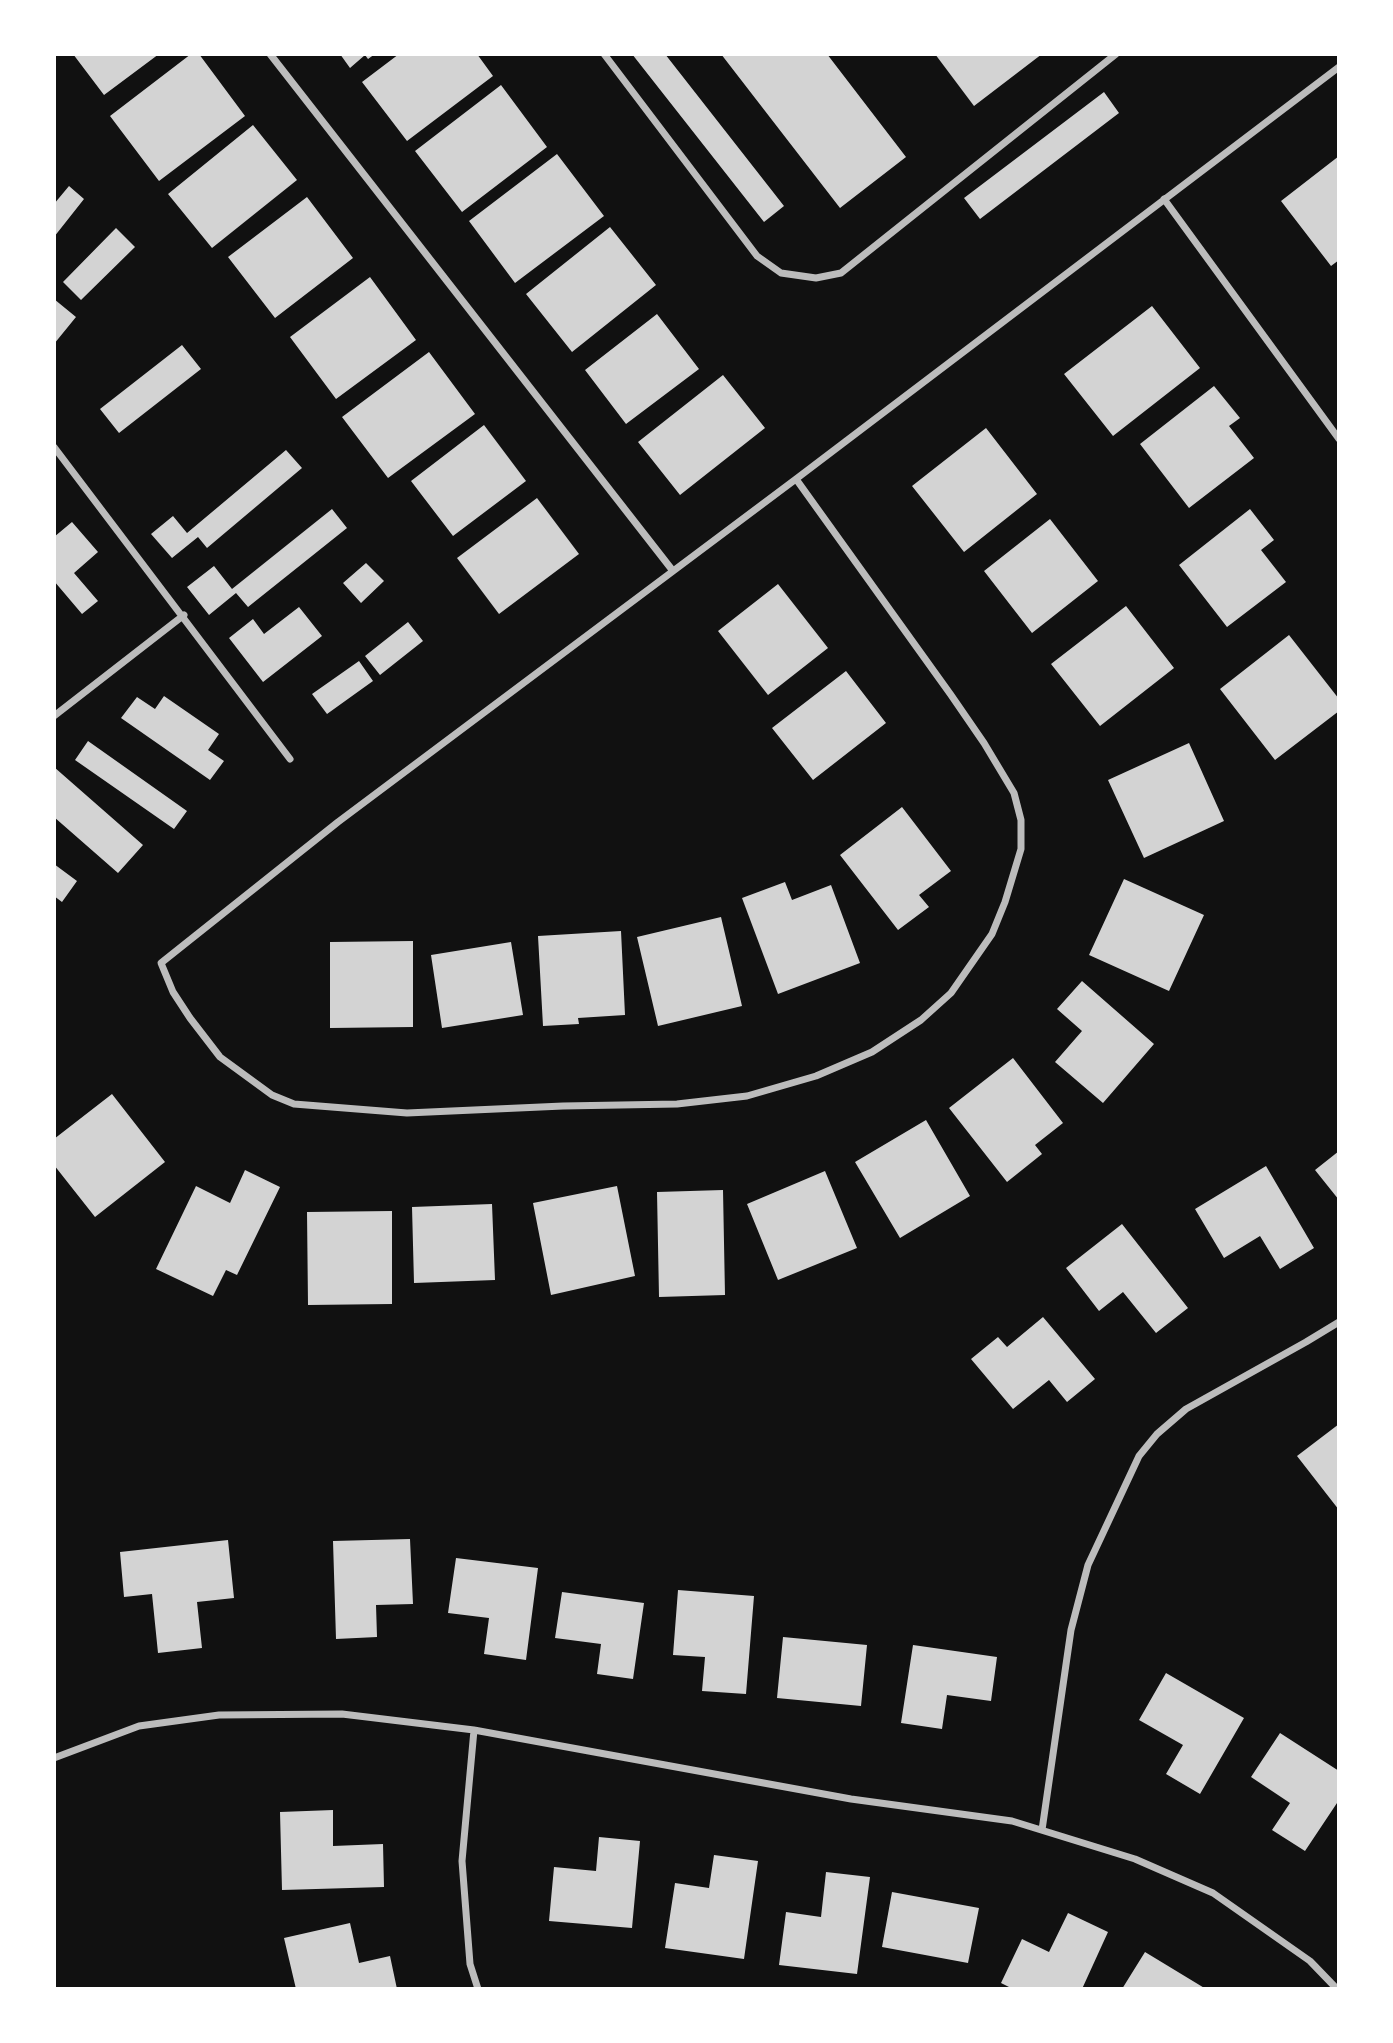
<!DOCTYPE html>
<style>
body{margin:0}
#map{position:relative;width:1393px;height:2043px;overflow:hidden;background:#111;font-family:"Alegreya Sans",sans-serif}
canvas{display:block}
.frame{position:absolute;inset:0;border:56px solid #fff;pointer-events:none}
</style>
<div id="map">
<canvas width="1393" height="2043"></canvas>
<div class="frame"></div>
</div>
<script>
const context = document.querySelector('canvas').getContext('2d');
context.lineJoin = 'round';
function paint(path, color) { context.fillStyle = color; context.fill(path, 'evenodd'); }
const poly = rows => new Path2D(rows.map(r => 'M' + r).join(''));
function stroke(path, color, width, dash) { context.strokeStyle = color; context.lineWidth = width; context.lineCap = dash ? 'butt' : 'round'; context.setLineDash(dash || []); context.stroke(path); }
const building = poly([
 [73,54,159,54,104,95],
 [191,54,199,54,245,116,159,181,110,116],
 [340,54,375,54,368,59,365,55,350,68],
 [399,54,477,54,493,76,407,141,362,82],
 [632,54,665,54,784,206,764,222],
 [721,54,827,54,906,157,840,208],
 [935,54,1042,54,974,106],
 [501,85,547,147,462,212,415,151],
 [1104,92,1119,113,980,219,964,198],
 [253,125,297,180,212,248,168,194],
 [557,154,604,216,515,283,469,221],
 [1339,156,1339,260,1331,266,1281,201],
 [69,186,84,199,54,237,54,204],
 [307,197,353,258,275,318,228,257],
 [610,227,656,285,572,352,526,294],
 [116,228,135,247,81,300,63,282],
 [370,277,416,340,336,399,290,337],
 [54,299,76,317,54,344],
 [1152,306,1200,368,1113,436,1064,374],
 [657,314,699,369,626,424,585,370],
 [182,345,201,369,119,433,100,409],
 [429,352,475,414,388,478,342,417],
 [723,375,765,428,680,495,638,442],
 [1214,386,1240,418,1229,426,1254,458,1189,508,1140,444],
 [484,425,526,481,453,536,411,481],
 [986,428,1037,494,964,552,912,486],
 [286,450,302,468,207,548,198,537,172,558,151,534,173,516,187,533],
 [537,498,579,554,499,614,457,558],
 [332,509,347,528,248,607,236,593,209,615,187,587,214,566,232,589],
 [1250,509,1274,540,1261,550,1286,582,1227,627,1179,565],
 [1050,519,1098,581,1032,633,984,571],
 [72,522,98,552,74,573,98,601,82,614,54,581,54,537],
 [366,563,384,581,361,603,343,583],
 [778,584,828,648,768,695,718,631],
 [1126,606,1174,668,1100,726,1051,664],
 [299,607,322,636,263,682,229,638,253,619,264,634],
 [408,622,423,641,380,675,365,656],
 [1289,635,1339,699,1339,711,1275,760,1220,689],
 [359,661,373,681,327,714,312,694],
 [846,671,886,723,813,780,772,728],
 [164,696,219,734,208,750,224,761,210,780,121,718,137,697,155,709],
 [88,741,187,811,174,829,75,760],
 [1189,743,1224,821,1144,858,1108,780],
 [54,767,143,845,118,873,54,817],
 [902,807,951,871,919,895,929,907,898,930,840,855],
 [54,864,77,881,62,902,54,896],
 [1124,879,1204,915,1169,991,1089,955],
 [785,882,792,900,831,885,860,963,778,994,742,898],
 [721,917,742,1006,658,1026,637,937],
 [621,931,625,1015,578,1018,579,1024,543,1026,538,936],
 [413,941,413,1027,330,1028,330,942],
 [511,942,523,1015,442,1028,431,955],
 [1082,981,1154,1044,1103,1103,1055,1062,1082,1031,1057,1009],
 [1013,1058,1063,1123,1035,1145,1042,1154,1007,1182,949,1108],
 [112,1094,165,1162,95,1217,54,1165,54,1139],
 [926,1120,970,1196,900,1238,855,1162],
 [1339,1151,1339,1200,1315,1170],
 [1266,1166,1314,1248,1280,1269,1260,1236,1224,1258,1195,1209],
 [245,1170,280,1187,237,1275,226,1270,213,1296,156,1269,196,1186,230,1203],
 [825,1171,857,1248,778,1280,747,1204],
 [617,1186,635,1276,551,1295,533,1203],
 [723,1190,725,1295,659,1297,657,1192],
 [492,1204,495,1280,414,1283,412,1207],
 [392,1211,392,1304,308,1305,307,1212],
 [1122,1224,1188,1308,1156,1333,1123,1292,1099,1311,1066,1268],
 [1043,1317,1095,1379,1067,1402,1049,1380,1013,1409,971,1359,998,1337,1007,1347],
 [1339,1424,1339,1510,1297,1456],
 [410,1539,413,1604,376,1605,377,1637,336,1639,333,1541],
 [228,1540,234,1598,197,1602,202,1648,158,1653,152,1594,124,1597,120,1552],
 [456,1558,538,1568,526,1660,484,1654,489,1618,448,1613],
 [678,1590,754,1596,746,1694,702,1691,705,1657,673,1655],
 [562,1592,644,1603,633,1679,597,1674,601,1644,555,1638],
 [783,1637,867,1645,861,1706,777,1698],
 [913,1645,997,1657,991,1701,947,1695,942,1729,901,1723],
 [1166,1673,1244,1718,1200,1794,1166,1774,1183,1745,1139,1720],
 [1280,1733,1339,1771,1339,1800,1305,1851,1272,1830,1290,1803,1251,1777],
 [333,1810,333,1846,383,1844,384,1887,282,1890,280,1812],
 [599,1837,640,1841,632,1928,549,1921,554,1867,596,1871],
 [714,1855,758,1861,744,1959,665,1948,675,1883,709,1888],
 [826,1872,870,1877,857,1974,779,1965,786,1912,821,1917],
 [892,1892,979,1908,968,1963,882,1947],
 [1068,1913,1108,1932,1082,1989,1013,1989,1001,1983,1022,1939,1049,1952],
 [350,1923,359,1963,390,1956,397,1989,296,1989,284,1938],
 [1145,1952,1206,1989,1122,1989]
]);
const minor = poly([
 [270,54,673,571],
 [604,54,757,256,781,273,816,278,841,273,1116,54],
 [1164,199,1339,439],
 [54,447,290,759],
 [796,479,951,695,984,743,1014,793,1021,820,1021,849,1005,902,992,934,951,993,921,1020,872,1052,816,1076,747,1096,677,1104,563,1106,407,1113,294,1104,272,1095,220,1057,190,1018,173,992,161,963,338,822,796,479,1339,67],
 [54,716,184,615],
 [474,1730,462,1861,470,1964,478,1989],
 [54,1758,139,1726,219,1715,342,1714,474,1730,851,1799,1012,1821,1135,1859,1213,1893,1310,1961,1337,1989],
 [1042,1830,1071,1630,1088,1565,1139,1456,1157,1434,1186,1409,1306,1342,1339,1322]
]);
paint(building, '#d3d3d3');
stroke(minor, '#bcbcbc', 7);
</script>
